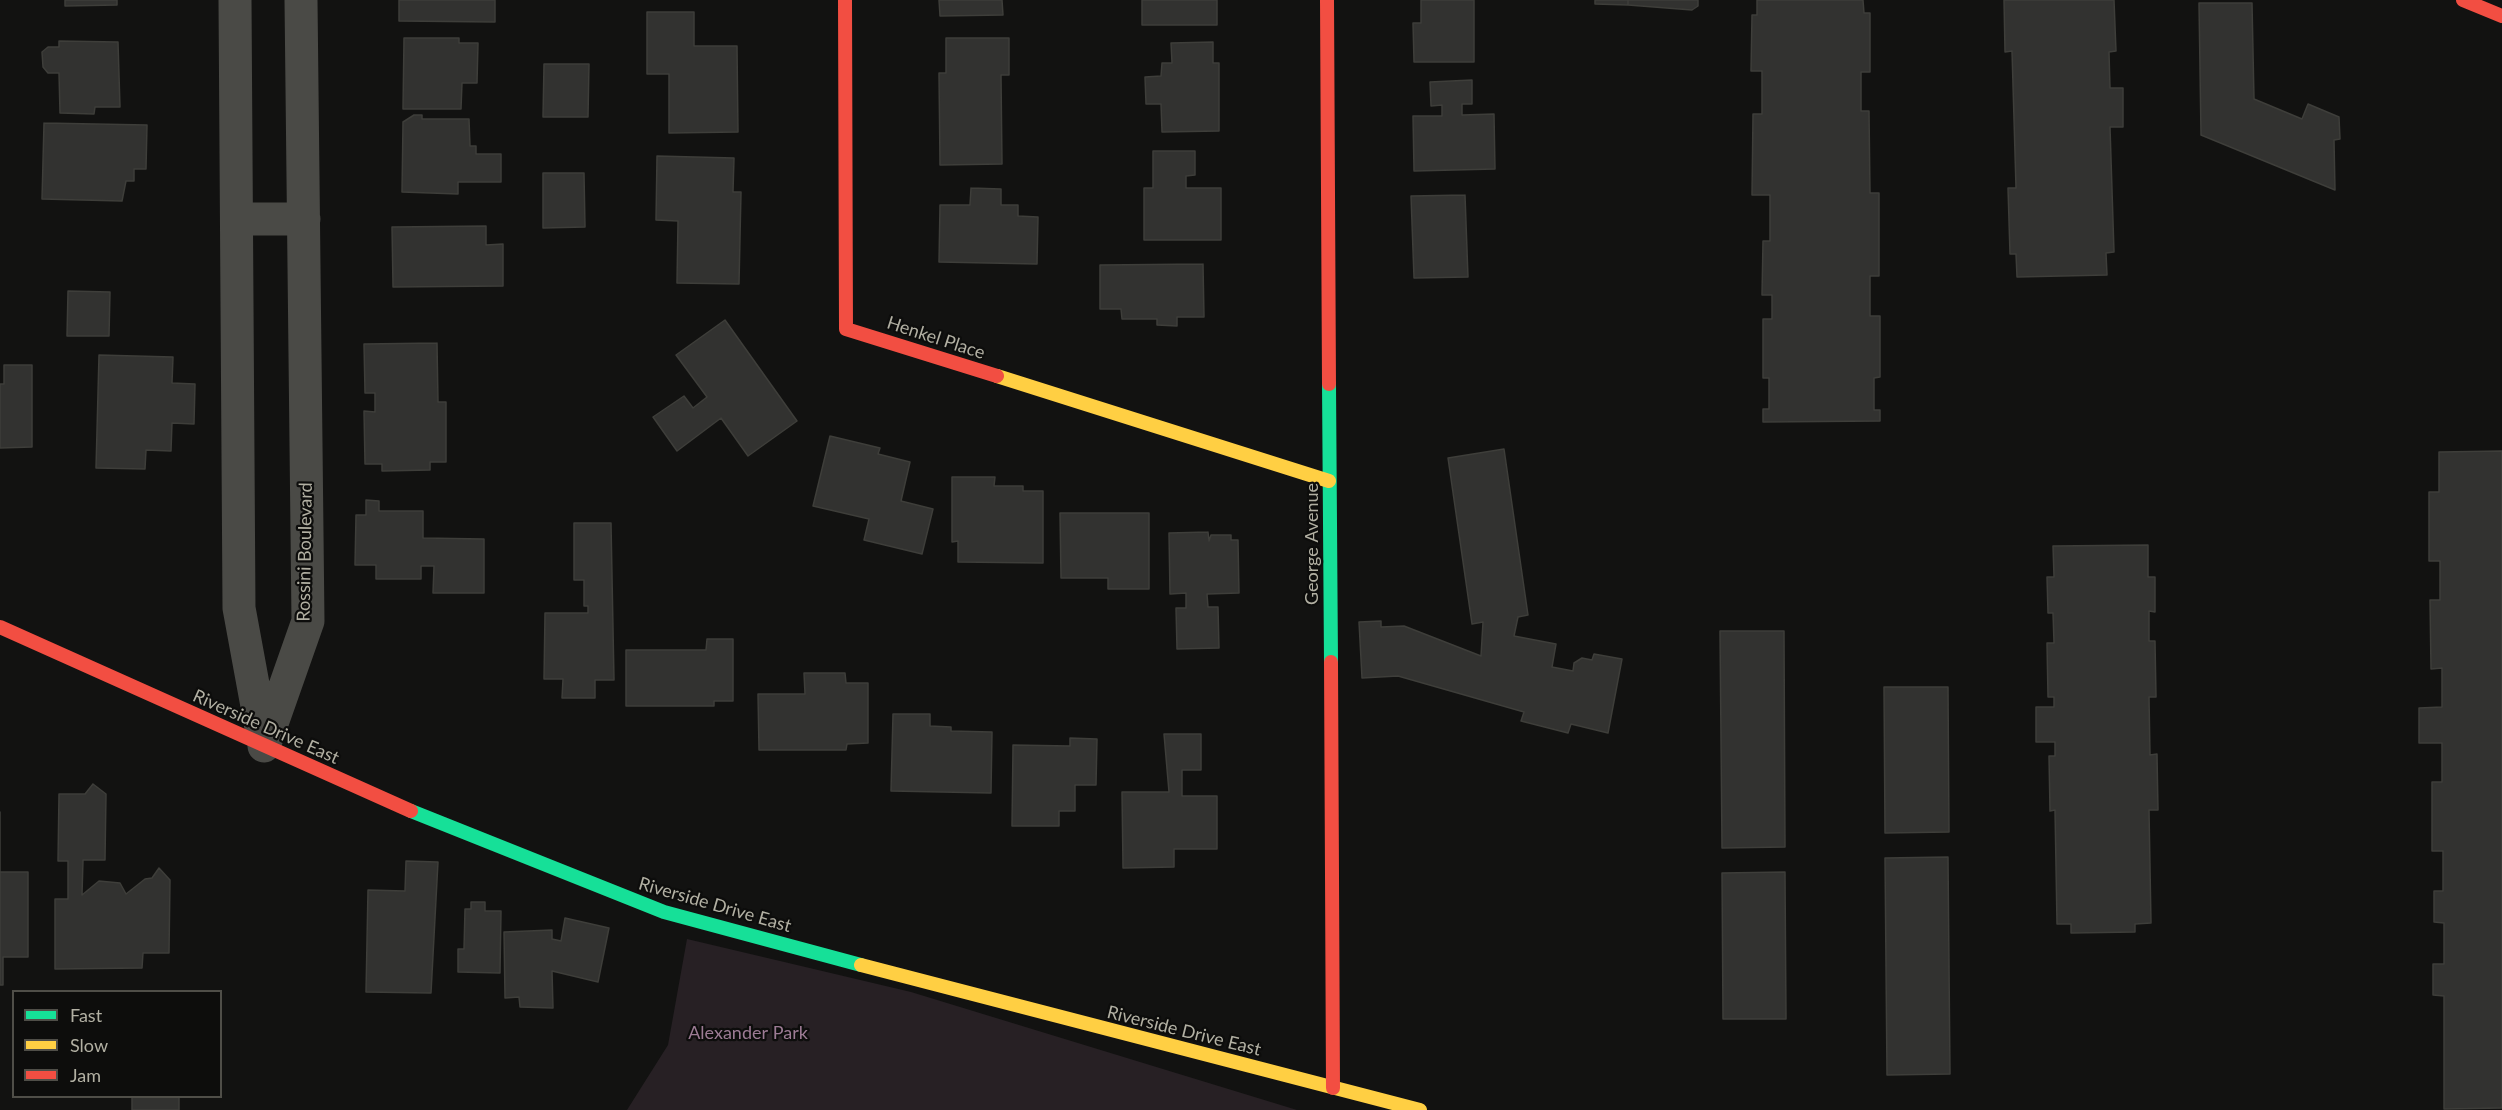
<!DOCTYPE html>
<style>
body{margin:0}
#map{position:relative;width:2502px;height:1110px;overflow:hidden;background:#121211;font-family:Lato,sans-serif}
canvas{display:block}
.legend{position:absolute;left:12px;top:990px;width:210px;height:108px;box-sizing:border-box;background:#0d0d0c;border:2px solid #4f4e48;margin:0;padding:8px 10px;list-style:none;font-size:18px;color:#b2b0a3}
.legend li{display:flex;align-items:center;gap:12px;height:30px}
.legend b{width:30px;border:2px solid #4f4e48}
</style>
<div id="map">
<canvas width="2502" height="1110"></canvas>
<ul class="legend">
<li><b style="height:8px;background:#16e098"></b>Fast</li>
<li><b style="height:8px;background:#ffcf43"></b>Slow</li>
<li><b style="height:8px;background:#f24e42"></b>Jam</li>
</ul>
</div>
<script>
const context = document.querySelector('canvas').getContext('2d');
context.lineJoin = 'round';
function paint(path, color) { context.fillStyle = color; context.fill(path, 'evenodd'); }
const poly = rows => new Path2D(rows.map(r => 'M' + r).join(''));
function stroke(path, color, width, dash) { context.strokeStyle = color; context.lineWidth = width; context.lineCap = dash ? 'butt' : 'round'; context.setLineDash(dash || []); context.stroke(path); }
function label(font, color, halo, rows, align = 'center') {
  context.font = font + ' Lato,sans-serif'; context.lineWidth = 4.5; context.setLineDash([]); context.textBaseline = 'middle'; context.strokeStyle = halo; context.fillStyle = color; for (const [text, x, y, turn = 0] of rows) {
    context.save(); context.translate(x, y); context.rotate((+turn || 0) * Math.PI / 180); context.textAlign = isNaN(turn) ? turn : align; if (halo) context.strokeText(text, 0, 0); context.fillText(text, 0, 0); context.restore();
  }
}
const green = poly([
 [687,939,911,992,1297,1110,627,1110,668,1045]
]);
const building = poly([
 [65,0,117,0,117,5,65,6,65,0],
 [399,0,495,0,495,22,399,21,399,0],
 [939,0,1002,0,1003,15,940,16,939,0],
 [1142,0,1217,0,1217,25,1142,25,1142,0],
 [1421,0,1474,0,1474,62,1414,62,1413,23,1421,23,1421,0],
 [1595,0,1628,0,1628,5,1595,4,1595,0],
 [1628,0,1698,0,1698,6,1692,10,1628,5,1628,0],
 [1757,0,1863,0,1864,13,1870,13,1870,72,1861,72,1861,111,1869,111,1870,193,1879,193,1879,276,1870,276,1870,316,1880,316,1880,377,1874,378,1874,410,1880,410,1880,421,1763,422,1763,409,1769,409,1769,378,1763,378,1763,319,1772,319,1772,295,1762,295,1763,241,1770,241,1770,195,1752,195,1753,114,1762,114,1762,71,1751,71,1752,15,1757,15,1757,0],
 [2004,0,2114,0,2116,51,2109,52,2110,88,2123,88,2123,127,2110,127,2114,252,2106,253,2107,275,2017,277,2016,254,2010,254,2008,188,2016,188,2012,51,2005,52,2004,0],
 [2199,3,2252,3,2254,99,2302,119,2308,104,2339,117,2340,139,2334,140,2335,190,2201,135,2199,3],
 [647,12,694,12,694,46,737,46,738,132,669,133,669,74,647,74,647,12],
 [404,38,459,38,459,43,478,43,477,83,462,83,461,109,403,109,404,38],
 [946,38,1009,38,1009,75,1001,75,1002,164,940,165,939,73,946,73,946,38],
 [59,41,118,42,120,107,95,107,94,114,60,113,59,73,48,73,43,67,42,52,48,47,59,47,59,41],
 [1213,42,1213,63,1219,63,1219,131,1162,132,1161,104,1146,104,1145,77,1161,76,1162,63,1172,63,1171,43,1213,42],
 [544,64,589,64,588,117,543,117,544,64],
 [1472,80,1472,104,1462,104,1462,115,1494,114,1495,169,1414,171,1413,116,1442,116,1442,105,1431,106,1430,82,1472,80],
 [414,115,422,115,422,119,469,119,470,146,476,146,476,154,501,154,501,182,458,182,458,194,402,192,403,122,414,115],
 [44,123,147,125,146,169,134,169,134,181,126,181,122,201,42,199,44,123],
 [1153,151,1195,151,1195,175,1186,176,1186,188,1221,188,1221,240,1144,240,1144,188,1153,188,1153,151],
 [657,156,734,158,733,192,741,192,739,284,677,283,678,221,656,220,657,156],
 [543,173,584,173,585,227,543,228,543,173],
 [971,188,1001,189,1001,205,1018,205,1018,216,1038,217,1037,264,939,262,940,205,970,205,971,188],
 [1465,195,1468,277,1414,278,1411,196,1465,195],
 [486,226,486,245,503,244,503,286,393,287,392,227,486,226],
 [1203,264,1204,317,1177,317,1177,326,1157,325,1157,319,1122,319,1121,309,1100,309,1100,265,1203,264],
 [68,291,110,292,109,336,67,336,68,291],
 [725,320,797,421,748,456,721,418,677,451,653,417,684,396,693,408,707,397,676,355,725,320],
 [437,343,438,402,446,402,446,462,430,462,430,470,382,471,382,464,365,464,364,411,375,412,375,393,365,393,364,344,437,343],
 [99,355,173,357,172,383,195,384,194,424,172,423,171,451,146,450,145,469,96,468,99,355],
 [4,365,32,365,32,447,0,448,0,384,4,384,4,365],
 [830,436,880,448,878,454,910,462,901,501,933,509,922,554,864,540,869,519,813,506,830,436],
 [1504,449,1528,615,1518,617,1514,636,1556,644,1552,667,1573,671,1574,663,1582,658,1592,660,1594,654,1622,659,1608,733,1571,724,1568,733,1521,721,1524,712,1398,676,1362,678,1359,622,1381,621,1381,627,1404,626,1481,656,1483,622,1472,624,1448,458,1504,449],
 [2502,451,2502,1108,2444,1109,2444,996,2433,995,2433,964,2444,964,2444,923,2434,922,2434,891,2443,891,2443,851,2432,851,2432,782,2442,782,2442,743,2419,743,2419,708,2442,707,2442,668,2431,669,2430,600,2440,600,2440,561,2429,561,2429,492,2439,492,2439,452,2502,451],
 [952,477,995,477,994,486,1023,486,1023,491,1043,491,1043,563,958,562,958,541,952,542,952,477],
 [366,500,379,501,379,511,423,511,423,538,484,539,484,593,433,593,434,566,421,566,421,579,376,579,376,565,355,565,356,515,366,515,366,500],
 [1060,513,1149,513,1149,589,1108,589,1108,578,1061,578,1060,513],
 [574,523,611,523,614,680,595,680,595,698,562,698,563,679,544,679,545,613,588,613,588,606,584,606,584,580,574,580,574,523],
 [1208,532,1209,541,1211,535,1231,535,1231,540,1238,540,1239,593,1207,594,1208,607,1218,607,1219,648,1177,649,1176,608,1186,608,1186,593,1170,594,1169,533,1208,532],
 [2148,545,2148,577,2155,577,2155,612,2149,611,2149,641,2155,641,2156,697,2149,697,2150,755,2157,754,2158,810,2149,810,2151,923,2135,924,2135,932,2071,933,2071,924,2057,924,2055,810,2050,811,2049,756,2055,756,2055,742,2036,742,2036,707,2054,707,2054,697,2048,697,2047,643,2054,643,2053,613,2048,613,2047,577,2054,577,2053,546,2148,545],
 [1720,631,1784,631,1785,847,1722,848,1720,631],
 [707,639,733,639,733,701,714,701,714,706,626,706,626,650,706,650,707,639],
 [804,673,845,673,846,683,868,683,868,743,847,744,846,750,759,750,758,694,805,694,804,673],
 [1884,687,1948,687,1949,832,1885,833,1884,687],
 [893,714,930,714,930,726,951,727,951,731,992,732,991,793,891,791,893,714],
 [1164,734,1201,734,1201,770,1182,770,1182,796,1217,796,1217,849,1174,849,1174,867,1123,868,1122,792,1169,792,1164,734],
 [1070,738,1097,739,1096,785,1075,785,1075,811,1059,811,1059,826,1012,826,1013,745,1070,746,1070,738],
 [93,784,106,794,105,860,83,860,82,895,99,881,120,883,126,894,145,879,152,878,159,868,170,880,169,953,143,953,142,968,55,969,55,899,68,899,68,861,58,861,59,794,85,794,93,784],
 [0,812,0,872,28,872,28,957,3,957,3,985,0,985,0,812],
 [1948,857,1950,1074,1887,1075,1885,858,1948,857],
 [406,861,438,862,431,993,366,992,368,890,405,891,406,861],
 [1785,872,1786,1019,1723,1019,1722,873,1785,872],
 [471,902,485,902,485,911,501,911,500,973,458,972,458,949,464,949,465,909,471,909,471,902],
 [565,918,609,928,598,982,552,971,553,1008,520,1007,519,997,505,998,504,932,552,930,552,939,561,941,565,918],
 [132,1096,179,1096,179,1110,132,1110,132,1096]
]);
const street = poly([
 [235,0,239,608,264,744],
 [237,219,304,219],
 [264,746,308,621,301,0]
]);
const fast = poly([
 [1329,384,1331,662],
 [411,811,664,912,861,965]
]);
const slow = poly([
 [997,376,1329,481],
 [861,965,1420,1110]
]);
const jam = poly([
 [845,0,846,329,997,376],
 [1327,0,1329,384],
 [2463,0,2502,16],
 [0,627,411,811],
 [1331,662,1333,1088]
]);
const streetNames = [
 ["Henkel Place",936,338,18],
 ["George Avenue",1312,544,-90],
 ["Rossini Boulevard",305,552,-89],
 ["Riverside Drive East",266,727,24],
 ["Riverside Drive East",715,905,16],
 ["Riverside Drive East",1184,1031,14]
];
const parkNames = [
 ["Alexander Park",748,1033]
];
paint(green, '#272024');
paint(building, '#323230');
stroke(building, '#3e3e3a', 1.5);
stroke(street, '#4a4a46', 33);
stroke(fast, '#16e098', 14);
stroke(slow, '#ffcf43', 14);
stroke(jam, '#f24e42', 14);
label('18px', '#b2b0a3', '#0d0d0c', streetNames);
label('18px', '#9c7b94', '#0d0d0c', parkNames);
</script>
